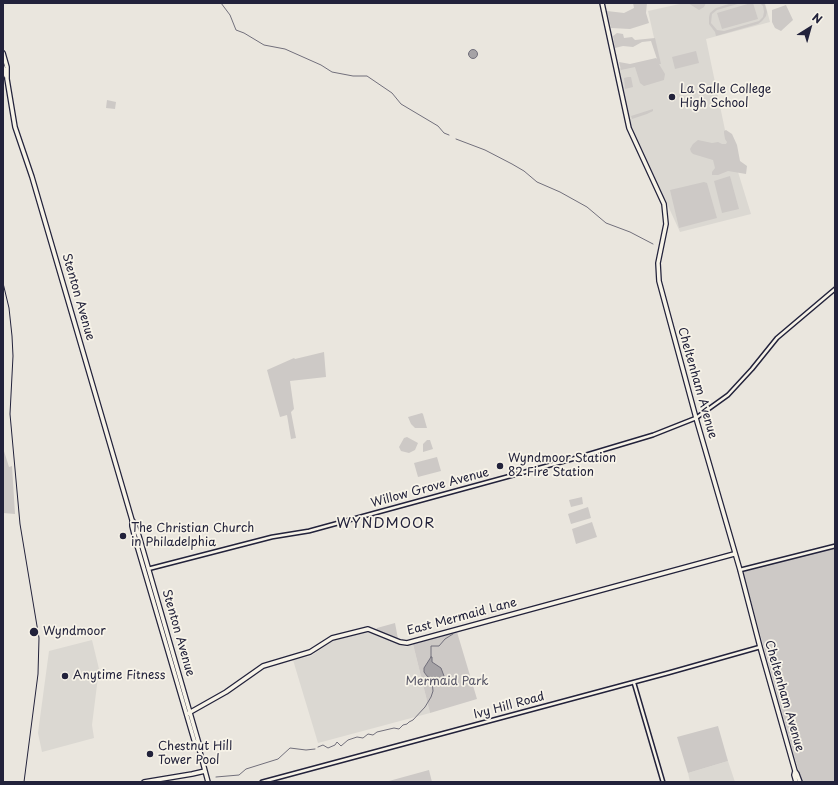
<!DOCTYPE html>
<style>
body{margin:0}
#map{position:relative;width:838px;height:785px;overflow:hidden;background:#eae6de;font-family:"Playpen Sans",sans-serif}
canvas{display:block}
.frame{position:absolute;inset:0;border:4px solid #22223b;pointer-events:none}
.north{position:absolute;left:790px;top:8px;width:40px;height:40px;-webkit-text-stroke:3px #f7f3e8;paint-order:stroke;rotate:37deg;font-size:11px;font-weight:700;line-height:16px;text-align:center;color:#22223b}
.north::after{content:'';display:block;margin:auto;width:14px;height:18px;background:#22223b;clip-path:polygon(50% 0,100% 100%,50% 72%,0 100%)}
</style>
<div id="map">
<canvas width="838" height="785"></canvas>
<div class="frame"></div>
<div class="north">N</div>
</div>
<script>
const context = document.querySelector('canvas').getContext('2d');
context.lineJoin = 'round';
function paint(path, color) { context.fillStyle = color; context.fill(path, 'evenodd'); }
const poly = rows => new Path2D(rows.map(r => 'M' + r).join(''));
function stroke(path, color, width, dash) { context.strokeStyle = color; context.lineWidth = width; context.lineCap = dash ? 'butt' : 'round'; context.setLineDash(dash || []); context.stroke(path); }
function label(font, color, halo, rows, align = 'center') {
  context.font = font + ' "Playpen Sans",sans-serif'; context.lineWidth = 3.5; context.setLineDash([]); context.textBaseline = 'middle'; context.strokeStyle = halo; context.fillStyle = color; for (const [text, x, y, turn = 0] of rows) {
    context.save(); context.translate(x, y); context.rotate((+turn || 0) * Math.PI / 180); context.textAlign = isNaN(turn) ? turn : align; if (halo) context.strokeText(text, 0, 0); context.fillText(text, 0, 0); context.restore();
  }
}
const built = poly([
 [684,3,765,3,770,22,706,39,725,130,751,214,680,232,632,127,619,68,659,60,648,11],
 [367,632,406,647,413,644,430,713,318,743,293,660,311,656,332,641],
 [92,640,99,669,92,725,94,738,42,752,38,733,49,651],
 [728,761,735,782,690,782,688,773]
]);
const green = poly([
 [633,3,647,3,646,13,649,23,630,29,611,28,607,11,624,13,634,8],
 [688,3,706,3,704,7,699,10],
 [732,3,741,3,717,10,712,14,711,23,717,30,724,31,759,21,763,17,764,12,763,6,760,3,764,3,765,5,767,12,766,16,762,21,758,24,716,36,715,32,709,24,709,17,710,13,716,8],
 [751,3,753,3,758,19,722,29,717,13],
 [786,5,793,20,781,31,775,28,772,22,772,10],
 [617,33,623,34,624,38,632,37,635,40,655,38,661,64,659,64,665,74,664,80,644,86,640,83,635,67,621,70,619,62,630,64,656,58,657,59,651,41,642,42,633,47,623,46,615,48,613,36],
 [696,51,699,63,675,69,672,57],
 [628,77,631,77,633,87,625,89,624,78],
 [107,100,116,102,115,109,106,108],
 [653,109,653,111,647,114,632,119,631,116],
 [726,130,732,134,737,145,740,161,747,166,746,174,728,171,718,175,712,175,712,172,715,168,713,160,693,154,691,152,690,149,693,144,698,140,712,143,718,142,722,144,726,144,727,142,725,139,724,133,724,131],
 [730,176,739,209,722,213,714,181],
 [704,182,707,183,717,218,679,228,670,190],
 [324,352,326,377,290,381,294,409,291,412,296,438,291,439,287,415,280,417,267,370,294,358,295,359],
 [422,413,423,414,427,428,415,428,411,424,408,417],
 [407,437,418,443,415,450,409,453,401,451,399,447,404,438],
 [427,440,430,440,433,449,423,452,423,444],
 [3,448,9,467,12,466,15,514,3,513],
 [437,457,441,471,418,477,414,463],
 [582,497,583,504,571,507,569,500],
 [588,507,591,518,571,524,568,514],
 [592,522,597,537,576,544,572,529],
 [835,548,835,782,802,782,793,752,743,573,745,571],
 [395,623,398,639,376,630,377,628],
 [457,632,477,699,430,713,413,644],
 [718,726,728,761,688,773,677,737],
 [429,770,432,782,385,782,389,781]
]);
const water = poly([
 '468.5 54a4.5 4.5 0 1 1 9 0a4.5 4.5 0 1 1-9 0Z',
 [431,657,432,657,432,662,441,668,444,676,441,681,438,682,432,680,427,676,424,672,424,668,431,657]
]);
const stream = poly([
 [221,3,230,15,236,30,244,33,264,45,285,49,321,65,332,72,353,76,367,76,392,93,401,104,438,126,444,133,449,135],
 [456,139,485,150,512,164,524,171,537,182,560,192,587,207,606,223,630,232,653,244],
 [431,657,431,646,439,646,445,639,453,634],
 [318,747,323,745,328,748,335,745,337,742,341,746,348,740,357,737,363,738,368,734,373,735,377,732,394,728,399,729,403,725,407,724,409,722,413,720,425,707,431,697,433,691,432,680],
 [216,777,239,775,246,769,278,759,290,748,306,750,315,749]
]);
const minor = poly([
 [148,569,272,537,309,531,576,458,653,435,696,418,728,395,752,369,777,338,835,289],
 [740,570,835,546],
 [634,683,663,782],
 [262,782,668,673,760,647]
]);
const major = poly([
 [602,3,629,128,664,204,666,224,658,263,659,281,696,418,740,570,760,647,795,771,794,775,796,782],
 [3,53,7,67,7,79,15,127,32,177,132,520,132,526,136,542,194,740,200,752,208,782],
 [3,67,6,76],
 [133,521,139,536,195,730,200,747,200,751],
 [187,714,226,692,263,666,310,652,332,638,368,629,400,642,407,643,734,554],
 [795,771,797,774,800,782],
 [144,782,192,774,205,771]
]);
const rail = poly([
 [3,283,9,308,12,336,13,356,10,414,20,524,39,638,38,674,24,782]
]);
const markers = [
 [672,97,4,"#22223b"],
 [500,466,4,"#22223b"],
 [123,536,4,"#22223b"],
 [34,632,5,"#22223b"],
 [65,676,4,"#22223b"],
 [150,754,4,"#22223b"]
];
const poiNames = [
 ["La Salle College",680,90],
 ["High School",680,104],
 ["Wyndmoor Station",508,459],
 ["82 Fire Station",508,473],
 ["The Christian Church",131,529],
 ["in Philadelphia",131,543],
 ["Wyndmoor",43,632],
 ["Anytime Fitness",73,676],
 ["Chestnut Hill",158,747],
 ["Tower Pool",158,761]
];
const streetNames = [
 ["Stenton Avenue",78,297,74],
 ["Cheltenham Avenue",697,383,74],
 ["Willow Grove Avenue",430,488,-15],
 ["East Mermaid Lane",462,617,-15],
 ["Stenton Avenue",178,633,74],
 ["Cheltenham Avenue",784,696,74],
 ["Ivy Hill Road",509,706,-15]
];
const parkNames = [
 ["Mermaid Park",447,682]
];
const quarterNames = [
 ["WYNDMOOR",386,524]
];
paint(built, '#dbd8d2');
paint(green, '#cdc9c6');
paint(water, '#a6a3a6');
stroke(water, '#716f7b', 1);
stroke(stream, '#716f7b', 1);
stroke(minor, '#22223b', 5.5);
stroke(major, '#22223b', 6);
stroke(minor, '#f7f3e8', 2.5);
stroke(major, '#f7f3e8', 3.5);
stroke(rail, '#22223b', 1);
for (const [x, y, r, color] of markers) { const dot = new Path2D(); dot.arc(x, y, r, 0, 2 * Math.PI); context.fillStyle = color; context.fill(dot); stroke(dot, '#f7f3e8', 1.5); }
label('12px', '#22223b', '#f7f3e8', poiNames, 'left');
label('12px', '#22223b', '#f7f3e8', streetNames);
label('12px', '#555465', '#f7f3e8', parkNames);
context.letterSpacing = '1px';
label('14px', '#22223b', '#f7f3e8', quarterNames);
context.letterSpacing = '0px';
</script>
